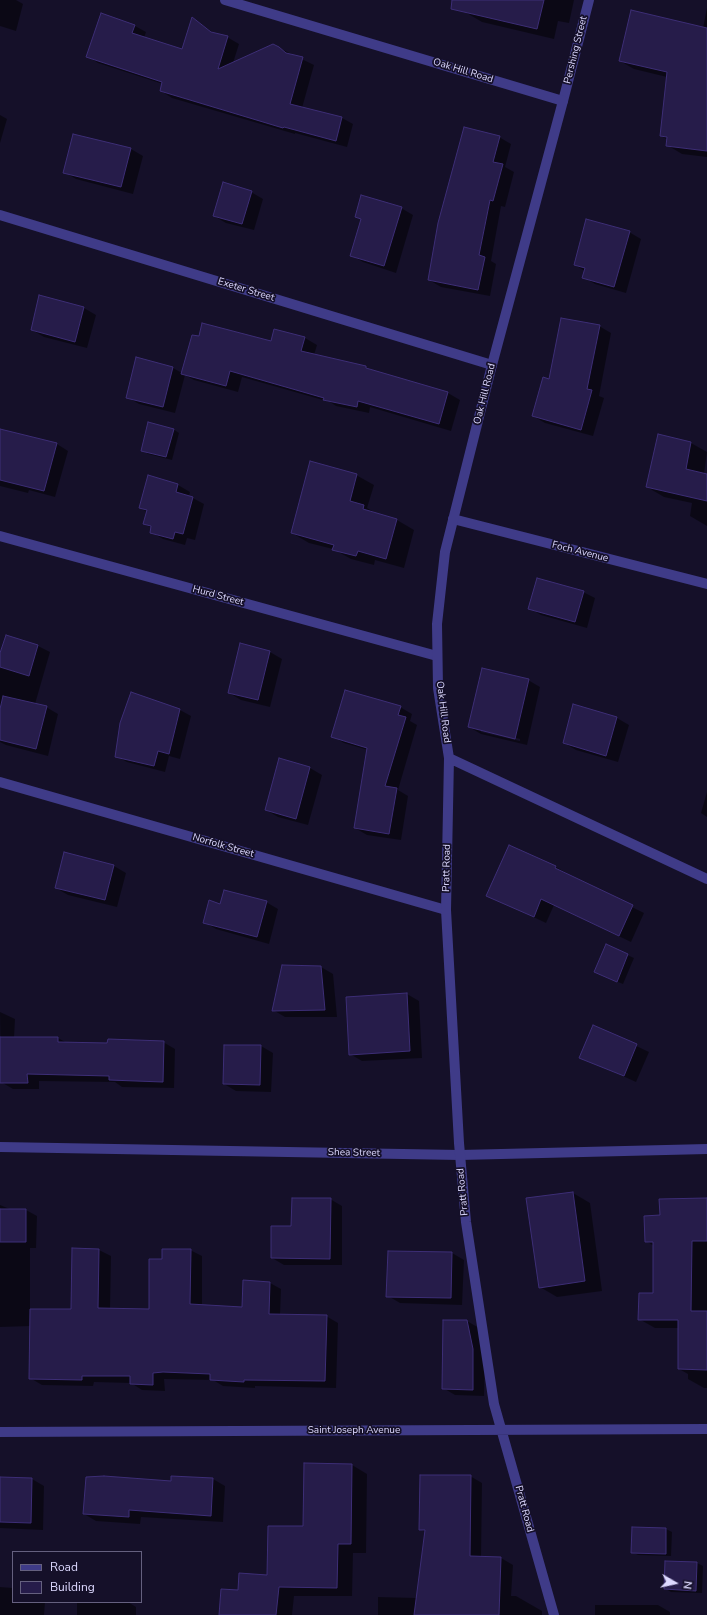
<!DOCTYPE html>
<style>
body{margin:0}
#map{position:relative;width:707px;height:1615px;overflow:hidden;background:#151029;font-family:"Nunito Sans",sans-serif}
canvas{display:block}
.legend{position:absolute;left:12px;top:1551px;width:130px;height:52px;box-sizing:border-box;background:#151029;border:1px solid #65607f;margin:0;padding:5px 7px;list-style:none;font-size:12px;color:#ddd9ff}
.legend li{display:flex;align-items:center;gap:8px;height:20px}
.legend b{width:20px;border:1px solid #65607f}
.north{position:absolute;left:655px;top:1563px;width:40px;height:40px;-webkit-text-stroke:3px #151029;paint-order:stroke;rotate:99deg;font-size:11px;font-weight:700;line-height:16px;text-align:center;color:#ddd9ff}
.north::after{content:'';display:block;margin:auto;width:14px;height:18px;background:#ddd9ff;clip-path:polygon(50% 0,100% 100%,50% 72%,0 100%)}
</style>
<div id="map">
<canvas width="707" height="1615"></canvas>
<ul class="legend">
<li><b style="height:5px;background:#3f3b88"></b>Road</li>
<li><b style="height:11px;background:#261c4a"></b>Building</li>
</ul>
<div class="north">N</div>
</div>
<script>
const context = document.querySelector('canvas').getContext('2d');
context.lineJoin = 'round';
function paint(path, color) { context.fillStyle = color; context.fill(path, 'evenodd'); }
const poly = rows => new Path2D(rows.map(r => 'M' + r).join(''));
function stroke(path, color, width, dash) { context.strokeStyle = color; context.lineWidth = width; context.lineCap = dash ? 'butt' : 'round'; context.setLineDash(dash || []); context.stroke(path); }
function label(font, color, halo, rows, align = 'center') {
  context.font = font + ' "Nunito Sans",sans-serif'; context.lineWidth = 3.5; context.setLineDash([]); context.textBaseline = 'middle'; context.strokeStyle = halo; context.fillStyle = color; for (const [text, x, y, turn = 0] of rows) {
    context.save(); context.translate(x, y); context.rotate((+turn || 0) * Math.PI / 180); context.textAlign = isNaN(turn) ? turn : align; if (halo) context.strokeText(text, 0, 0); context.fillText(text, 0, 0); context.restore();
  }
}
const shadow = poly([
 [0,0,16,0,23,4,16,31,0,26],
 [467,0,574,0,569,23,558,21,554,39,482,22,465,12],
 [707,8,707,157,682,154,667,145,668,140,661,136,667,77,634,69,620,61,703,28],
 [192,18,215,34,227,37,239,44,233,63,279,48,314,65,302,108,342,118,353,124,347,147,295,133,295,134,172,98,161,91,163,84,98,63,87,56,135,26,146,32,144,38,182,50],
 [0,115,7,119,0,143],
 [499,137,511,144,505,167,514,172,505,207,501,206,491,261,496,264,490,296,441,287,429,280],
 [131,149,143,156,133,194,76,179,64,172],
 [251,192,263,199,254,230,226,223,214,216],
 [401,208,413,215,396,273,363,262,351,255,362,220,356,217],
 [629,232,641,239,626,293,595,284,583,277,585,271,575,265],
 [84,308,96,315,87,348,44,337,32,330],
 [599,326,611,333,599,396,604,398,593,436,545,423,533,416,550,380],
 [305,338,317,345,314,355,366,367,376,372,448,393,460,400,451,431,370,407,369,413,336,406,330,402,242,377,238,392,194,380,185,375,175,413,139,404,127,397,173,368,182,373,271,343],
 [173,429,179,433,172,460,148,454,142,450],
 [0,430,57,444,68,451,55,497,29,490,28,493,0,486],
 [659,436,691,443,707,452,704,474,707,475,707,526,690,516,692,503,664,497,647,487],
 [356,475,374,485,367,508,377,514,397,520,414,530,404,568,375,560,374,565,351,559,333,549,309,543,292,533],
 [148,477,178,485,190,492,189,496,204,504,195,540,187,538,185,545,163,539,151,532,152,528,144,524,147,512,140,508],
 [583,592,595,598,587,628,541,615,529,608],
 [6,636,38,646,50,652,35,704,46,707,58,714,48,756,6,745,0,742,0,657],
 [241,645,270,652,282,659,270,707,241,700,229,693],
 [528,680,540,687,527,745,481,734,469,727],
 [481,729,520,739,520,741,481,732],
 [132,693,180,710,191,716,180,759,169,756,165,772,127,762,116,756],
 [574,705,617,718,629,725,618,762,576,750,564,743],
 [400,707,412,714,410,721,417,725,398,790,408,796,401,840,367,835,355,828,368,750,344,743,332,736],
 [280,759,310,768,322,775,308,825,278,817,266,810],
 [707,792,707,817,701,813],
 [509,846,556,867,568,874,567,875,644,913,631,942,554,905,546,923,487,895],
 [114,866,126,873,117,907,68,895,56,888],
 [266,902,278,909,269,944,216,929,204,922,221,905],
 [607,946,634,958,623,984,601,975],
 [283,966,321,967,333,974,337,1017,285,1017,273,1010],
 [407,994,419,1001,422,1058,362,1061,350,1054],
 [0,1012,15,1019,14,1038,58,1038,67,1043,108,1044,163,1042,175,1049,174,1088,122,1087,115,1082,39,1081,39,1089,13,1089,1,1082],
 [594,1026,649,1052,636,1082,581,1057],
 [261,1046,273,1053,271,1092,236,1091,224,1084],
 [573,1193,590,1203,602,1291,557,1297,540,1287],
 [330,1199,342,1206,342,1265,284,1265,272,1258],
 [707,1199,707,1388,704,1388,688,1379,688,1374,679,1369,679,1328,655,1328,639,1319,653,1294,654,1246,646,1241,661,1216],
 [0,1205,12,1210,26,1210,37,1216,36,1248,30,1248,30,1310,72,1310,99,1250,111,1256,110,1310,150,1310,163,1260,190,1250,202,1256,202,1306,243,1308,270,1283,281,1289,280,1315,326,1316,338,1323,336,1388,255,1386,255,1388,223,1386,213,1380,164,1379,165,1391,142,1390,131,1383,94,1382,93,1386,42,1385,30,1378,31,1326,0,1327],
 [452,1253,464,1260,462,1305,400,1303,388,1296],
 [467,1321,479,1328,485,1356,484,1396,455,1395,443,1388],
 [352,1465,367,1474,366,1553,353,1553,352,1596,294,1596,292,1615,220,1615,239,1592,268,1576],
 [470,1476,482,1483,481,1558,501,1558,513,1565,511,1596,516,1596,542,1611,542,1615,378,1615,378,1597,417,1598,425,1532,420,1529],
 [172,1477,213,1479,225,1486,223,1522,141,1517,140,1524,96,1521,84,1514,172,1482],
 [0,1478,32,1479,44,1486,43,1530,0,1528],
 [666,1529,672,1532,671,1556,638,1555,632,1552],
 [666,1562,697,1563,703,1566,702,1593,671,1592,666,1589],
 [0,1587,13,1588,13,1602,45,1602,44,1615,0,1615],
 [77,1602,128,1602,136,1607,136,1615,77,1615],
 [595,1605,658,1605,670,1612,670,1615,595,1615]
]);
const building = poly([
 [452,0,544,0,537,29,451,9,452,0],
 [631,10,707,28,707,151,666,146,667,137,660,136,667,72,619,61,631,10],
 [101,13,135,25,132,33,182,49,192,17,211,32,228,36,218,69,273,44,279,47,286,53,303,57,290,104,342,117,336,141,284,127,283,128,160,91,162,82,86,57,101,13],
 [464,127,500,136,493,162,503,164,493,201,490,200,479,255,485,257,478,290,428,280,438,223,464,127],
 [73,134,131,148,121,187,63,173,73,134],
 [223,182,252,191,242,224,213,216,223,182],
 [361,195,402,207,384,266,350,256,361,219,355,217,361,195],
 [586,219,630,231,614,287,582,278,585,268,574,265,586,219],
 [39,295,84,307,75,342,31,330,39,295],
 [561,318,600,325,587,389,592,390,581,430,532,416,543,377,549,379,561,318],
 [202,323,271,341,274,329,305,337,301,351,366,366,366,368,448,392,439,424,358,401,357,407,323,400,324,398,230,371,226,386,181,374,192,335,199,336,202,323],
 [136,357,173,367,163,407,126,398,136,357],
 [148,422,174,429,166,457,141,451,148,422],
 [0,429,57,443,44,491,0,480,0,429],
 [658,434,691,442,686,469,707,474,707,501,646,487,658,434],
 [310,461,357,474,350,501,364,505,363,509,397,519,386,559,358,551,356,556,332,550,334,545,291,533,310,461],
 [148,475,178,484,176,492,193,497,183,534,175,532,173,539,150,533,151,526,143,524,147,510,139,508,148,475],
 [537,578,584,591,575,622,528,609,537,578],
 [6,635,38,645,29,676,0,667,0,653,6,635],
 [240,643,270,651,258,700,228,693,240,643],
 [482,668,529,679,515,739,468,727,482,668],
 [345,690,401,706,398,715,406,717,385,786,397,788,389,834,354,828,367,748,331,737,345,690],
 [131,692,180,709,169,754,158,751,154,766,115,757,120,723,131,692],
 [3,696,47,706,36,749,0,740,0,709,3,696],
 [573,704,617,717,606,756,563,743,573,704],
 [279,758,310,767,296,819,265,810,279,758],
 [509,845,556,866,555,868,633,905,619,936,541,899,534,917,486,896,509,845],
 [64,852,114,865,105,900,55,888,64,852],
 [224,890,267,901,257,937,203,923,209,900,220,904,224,890],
 [606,944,628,954,617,982,594,972,606,944],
 [282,965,321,966,325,1010,272,1011,282,965],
 [407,993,410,1051,349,1055,346,997,407,993],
 [593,1025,637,1044,624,1076,579,1058,593,1025],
 [0,1037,58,1037,58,1042,107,1043,108,1039,164,1041,163,1082,109,1080,109,1076,27,1074,28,1083,0,1083,0,1037],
 [224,1045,261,1045,260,1085,223,1084,224,1045],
 [573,1192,585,1281,539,1288,526,1198,573,1192],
 [292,1198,331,1198,330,1259,271,1258,271,1226,291,1226,292,1198],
 [707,1198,707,1241,692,1241,691,1311,707,1311,707,1370,678,1369,678,1320,638,1320,639,1293,653,1293,653,1242,645,1242,644,1216,660,1215,659,1199,707,1198],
 [0,1209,26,1209,26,1242,0,1242,0,1209],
 [72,1248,99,1249,98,1308,149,1309,149,1259,162,1259,162,1249,191,1249,190,1304,242,1307,243,1280,270,1282,269,1314,327,1315,325,1381,244,1380,244,1382,210,1380,210,1374,163,1372,153,1373,153,1385,130,1384,130,1376,82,1376,82,1380,29,1379,30,1309,71,1309,72,1248],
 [388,1251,452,1252,451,1298,386,1297,388,1251],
 [443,1320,467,1320,473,1349,473,1390,442,1389,443,1320],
 [304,1463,352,1464,351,1544,338,1544,337,1588,279,1587,276,1615,219,1615,221,1589,238,1590,239,1573,267,1575,268,1526,303,1526,304,1463],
 [420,1475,471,1475,470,1556,501,1557,499,1615,414,1615,425,1530,419,1530,420,1475],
 [104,1476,171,1481,171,1476,213,1478,211,1516,129,1510,129,1517,83,1514,86,1477,104,1476],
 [0,1477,32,1478,31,1523,0,1522,0,1477],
 [632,1527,666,1528,666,1554,631,1553,632,1527],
 [665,1561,697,1562,696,1591,664,1589,665,1561]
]);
const minor = poly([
 [563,101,589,0],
 [0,215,492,365],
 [453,519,707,584],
 [0,536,437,656],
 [0,782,446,910],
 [0,1147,460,1155,707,1149]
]);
const tertiary = poly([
 [225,0,563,101,492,365,445,552,437,624,438,688,449,758,446,910,459,1143,466,1222,494,1404,554,1615],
 [449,758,707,879],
 [0,1432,707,1429]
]);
const streetNames = [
 ["Pershing Street",576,50,-76],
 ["Oak Hill Road",463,71,17],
 ["Exeter Street",246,290,17],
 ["Oak Hill Road",485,394,-76],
 ["Foch Avenue",580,552,14],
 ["Hurd Street",218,596,15],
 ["Oak Hill Road",443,712,83],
 ["Norfolk Street",223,846,16],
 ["Pratt Road",447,868,-89],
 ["Shea Street",354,1153,1],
 ["Pratt Road",463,1192,-95],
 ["Saint Joseph Avenue",354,1431],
 ["Pratt Road",524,1509,75]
];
paint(shadow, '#0007');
paint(building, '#261c4a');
stroke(building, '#3d2e76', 1);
stroke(minor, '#3f3b88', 10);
stroke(tertiary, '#3f3b88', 10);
label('10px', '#ddd9ff', '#151029', streetNames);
</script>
